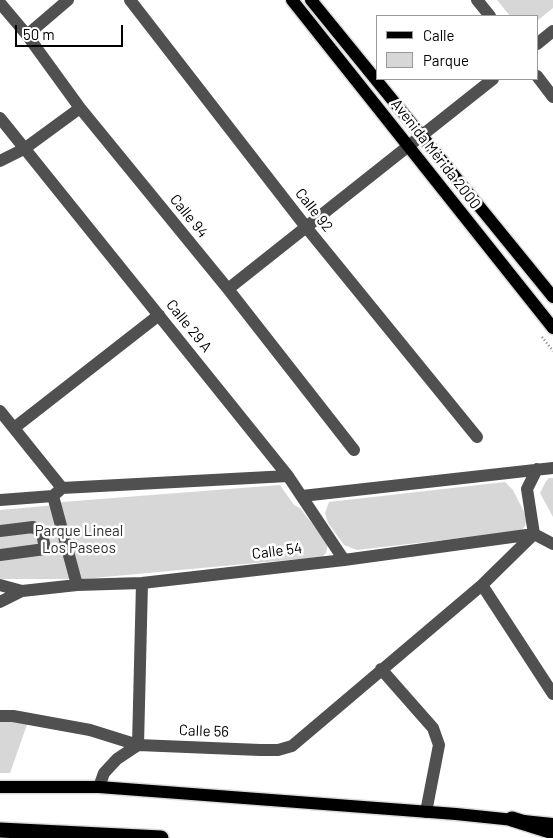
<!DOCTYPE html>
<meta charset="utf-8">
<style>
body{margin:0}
#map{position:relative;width:553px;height:838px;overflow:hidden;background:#fff;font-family:Barlow,sans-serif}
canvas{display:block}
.legend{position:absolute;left:376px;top:15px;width:162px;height:65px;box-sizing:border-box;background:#fff;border:1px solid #999;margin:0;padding:6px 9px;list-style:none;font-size:15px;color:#000}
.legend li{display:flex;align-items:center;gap:10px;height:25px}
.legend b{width:25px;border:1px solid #999}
.scale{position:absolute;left:15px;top:25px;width:108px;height:22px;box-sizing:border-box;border:2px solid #000;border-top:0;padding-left:6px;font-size:15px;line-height:18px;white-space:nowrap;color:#000;-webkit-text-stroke:4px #fff;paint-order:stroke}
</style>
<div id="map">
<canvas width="553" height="838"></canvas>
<ul class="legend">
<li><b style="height:6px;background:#000"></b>Calle</li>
<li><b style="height:14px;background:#d7d7d7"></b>Parque</li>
</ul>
<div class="scale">50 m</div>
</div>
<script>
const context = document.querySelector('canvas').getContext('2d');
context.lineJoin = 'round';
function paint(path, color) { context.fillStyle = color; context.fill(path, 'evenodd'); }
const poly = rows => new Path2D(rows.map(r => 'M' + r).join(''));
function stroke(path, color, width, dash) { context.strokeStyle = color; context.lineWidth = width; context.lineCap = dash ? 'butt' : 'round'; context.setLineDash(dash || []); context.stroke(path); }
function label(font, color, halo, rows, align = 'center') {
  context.font = font + ' Barlow,sans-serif'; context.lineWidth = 5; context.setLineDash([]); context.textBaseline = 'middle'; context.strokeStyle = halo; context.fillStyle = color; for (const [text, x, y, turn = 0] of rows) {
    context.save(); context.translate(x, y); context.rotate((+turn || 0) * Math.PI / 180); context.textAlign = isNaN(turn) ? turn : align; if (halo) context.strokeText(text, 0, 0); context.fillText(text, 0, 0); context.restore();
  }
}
const green = poly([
 [497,0,553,0,553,8,537,21,537,16,510,16],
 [549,478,553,478,553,517,540,493,546,481],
 [505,482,513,490,527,518,525,526,521,531,357,550,344,545,328,523,325,513,329,502],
 [280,485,294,505,300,508,328,544,326,553,323,556,321,557,83,579,0,579,0,510,56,505,62,502],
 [0,721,28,722,10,773,0,773]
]);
const path = poly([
 [542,337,553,351]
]);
const minor = poly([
 [130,0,306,227,477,437],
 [477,0,490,16],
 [0,3,27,35,80,108,228,289,354,450],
 [27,35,68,0],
 [537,44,553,31],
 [537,76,553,97],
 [0,118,288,476,344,560],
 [0,161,24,149,80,108],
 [228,289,493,79],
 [0,411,62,488],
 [14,428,159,315],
 [537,469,527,489,534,534,553,544],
 [53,496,77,585],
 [302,496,553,468],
 [0,500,53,496,62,488,288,476],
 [0,531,33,527,42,533,45,549,0,555],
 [0,585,22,591],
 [482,585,553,694],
 [0,602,22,591,77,585,142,583,344,560,534,534],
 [381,669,433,728,439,745,426,812],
 [0,716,13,716,90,730,138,745,260,750,278,750,292,746,482,585,534,534],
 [99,787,104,773,117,759,138,745,142,583]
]);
const major = poly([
 [292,0,553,328],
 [311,0,553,297],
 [0,787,99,787,456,814,553,824]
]);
const highway = poly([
 [512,819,553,832],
 [0,830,161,838]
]);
const streetNames = [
 ["Avenida Mérida 2000",436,154,52],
 ["Calle 92",314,210,52],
 ["Calle 94",189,216,51],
 ["Calle 29 A",189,326,51],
 ["Calle 54",277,551,-7],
 ["Calle 56",204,731,2]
];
const parkNames = [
 ["Parque Lineal",79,531],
 ["Los Paseos",79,548]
];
paint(green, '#d7d7d7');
stroke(major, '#dbdbdb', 15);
stroke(highway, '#dbdbdb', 18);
stroke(path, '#727272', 2.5, [1, 2.5]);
stroke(minor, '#505050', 12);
stroke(major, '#000', 12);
stroke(highway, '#000', 15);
label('15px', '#000', '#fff', streetNames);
label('15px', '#2e2e2e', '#fff', parkNames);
</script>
